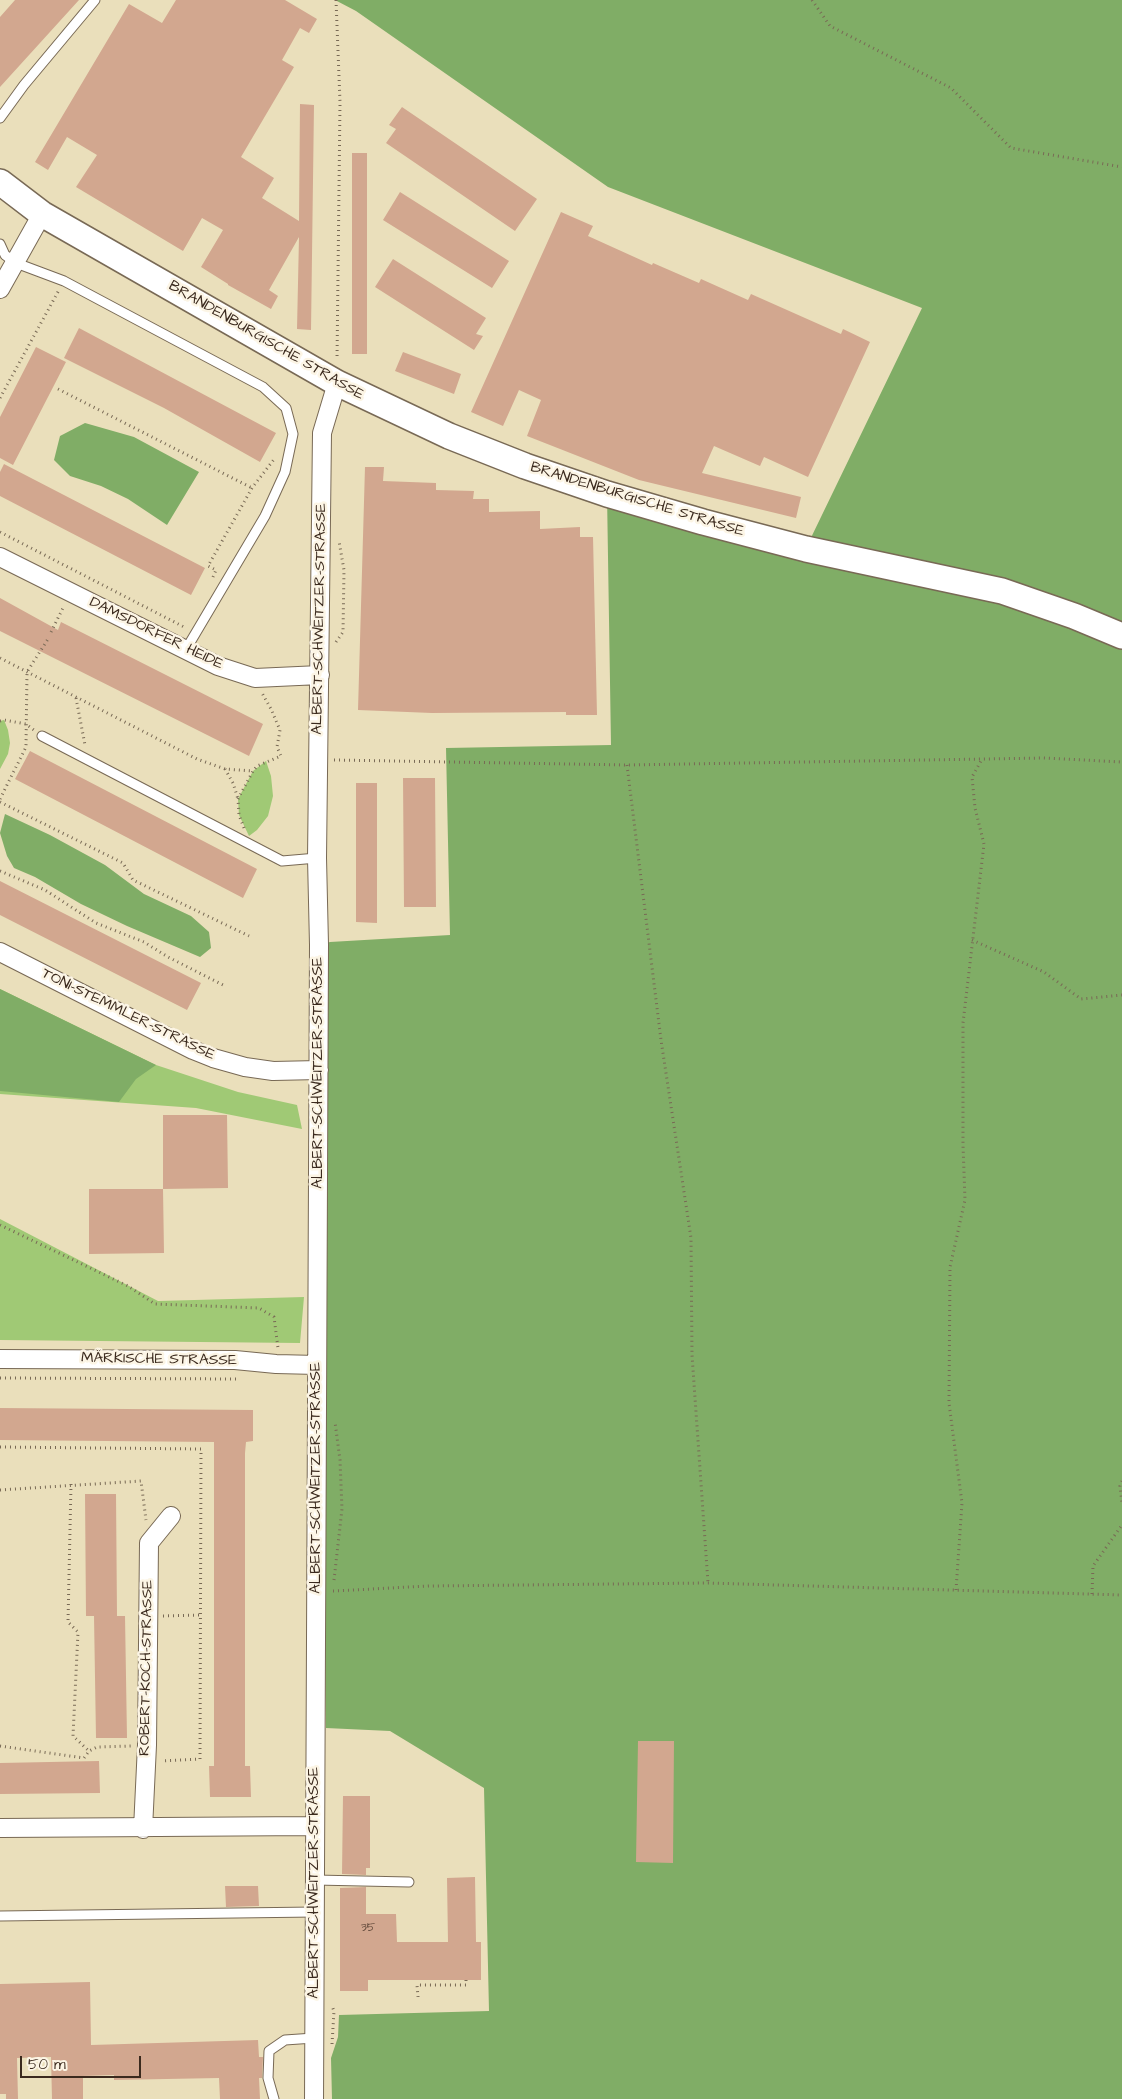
<!DOCTYPE html>
<meta charset="utf-8">
<style>
body{margin:0}
#map{position:relative;width:1122px;height:2099px;overflow:hidden;background:#eadfbb;font-family:"Architects Daughter",sans-serif}
canvas{display:block}
.scale{position:absolute;left:20px;top:2056px;width:121px;height:22px;box-sizing:border-box;border:2px solid #3b2a1e;border-top:0;padding-left:6px;font-size:15px;line-height:18px;white-space:nowrap;color:#3b2a1e;-webkit-text-stroke:4px #fcf5e5;paint-order:stroke}
</style>
<div id="map">
<canvas width="1122" height="2099"></canvas>
<div class="scale">50 m</div>
</div>
<script>
const context = document.querySelector('canvas').getContext('2d');
context.lineJoin = 'round';
function paint(path, color) { context.fillStyle = color; context.fill(path, 'evenodd'); }
const poly = rows => new Path2D(rows.map(r => 'M' + r).join(''));
function stroke(path, color, width, dash) { context.strokeStyle = color; context.lineWidth = width; context.lineCap = dash ? 'butt' : 'round'; context.setLineDash(dash || []); context.stroke(path); }
function label(font, color, halo, rows, align = 'center') {
  context.font = font + ' "Architects Daughter",sans-serif'; context.lineWidth = 5; context.setLineDash([]); context.textBaseline = 'middle'; context.strokeStyle = halo; context.fillStyle = color; for (const [text, x, y, turn = 0] of rows) {
    context.save(); context.translate(x, y); context.rotate((+turn || 0) * Math.PI / 180); context.textAlign = isNaN(turn) ? turn : align; if (halo) context.strokeText(text, 0, 0); context.fillText(text, 0, 0); context.restore();
  }
}
const green = poly([
 [4,720,8,730,10,743,8,754,0,769,0,721],
 [266,761,271,776,273,796,268,816,257,830,249,836,239,815,238,799,253,771],
 [0,989,156,1065,238,1092,297,1105,302,1129,196,1108,0,1094],
 [0,1219,158,1301,304,1297,300,1343,0,1340]
]);
const forest = poly([
 [335,0,1122,0,1122,2099,332,2099,331,2058,338,2037,339,2015,489,2011,484,1788,390,1731,326,1728,319,1070,319,945,330,942,450,935,446,748,611,745,607,494,806,548,922,308,608,187,356,11],
 [85,423,134,437,199,472,167,525,128,499,101,486,70,476,54,460,60,436],
 [5,814,50,835,105,865,144,894,191,916,209,932,211,948,200,957,127,926,81,904,35,877,14,868,7,856,0,833],
 [0,989,156,1065,136,1079,119,1102,0,1091]
]);
const building = poly([
 [15,0,79,0,0,87,0,17],
 [176,0,285,0,317,19,309,33,300,28,282,60,294,67,241,157,274,178,262,198,299,221,300,104,314,105,311,330,297,329,299,237,269,290,278,296,271,309,228,285,228,284,201,267,223,230,202,218,183,251,76,187,97,155,67,137,48,170,35,162,129,4,162,23],
 [402,107,537,199,515,231,386,143,396,129,389,125],
 [352,153,367,153,367,354,352,354],
 [400,192,509,261,492,288,383,220],
 [561,212,593,226,588,236,652,265,653,263,699,283,701,279,748,300,751,294,841,334,843,329,870,342,808,477,764,457,760,466,714,446,702,473,801,497,796,518,639,480,527,436,541,400,519,390,503,426,471,412],
 [393,259,486,318,476,334,483,336,474,350,375,287],
 [79,328,276,433,260,462,164,408,64,358],
 [36,347,66,362,13,465,0,458,0,417],
 [403,352,461,374,454,394,395,371],
 [4,464,205,568,191,595,0,496,0,472],
 [365,467,384,467,383,481,436,483,436,490,474,491,473,499,489,499,489,512,540,511,540,529,580,527,580,537,593,537,597,715,566,715,566,712,432,713,358,710],
 [0,598,58,630,61,622,71,627,263,724,249,756,0,631],
 [30,751,257,869,243,898,15,779],
 [403,778,435,778,436,907,404,907],
 [356,783,377,783,377,923,356,922],
 [0,881,201,983,187,1010,0,915],
 [163,1115,227,1115,228,1188,163,1189],
 [89,1189,163,1189,164,1253,89,1254],
 [0,1408,253,1410,253,1441,246,1442,245,1453,245,1766,250,1766,251,1797,210,1797,209,1766,214,1766,214,1442,0,1440],
 [85,1494,116,1494,117,1616,125,1616,127,1738,96,1738,94,1616,86,1616],
 [638,1741,674,1741,673,1863,636,1862],
 [99,1761,100,1793,0,1794,0,1763],
 [343,1796,370,1796,370,1868,366,1868,366,1875,342,1874],
 [475,1877,476,1942,481,1942,481,1980,368,1980,368,1991,340,1991,340,1888,366,1887,366,1914,396,1914,397,1942,448,1942,447,1878],
 [225,1886,258,1886,259,1906,226,1907],
 [90,1982,91,2045,258,2040,259,2057,263,2057,262,2078,259,2078,260,2099,220,2099,219,2078,114,2080,114,2075,83,2076,83,2099,52,2099,51,2057,17,2058,18,2099,6,2099,6,2094,0,2094,0,1984]
]);
const path = poly([
 [336,0,340,102,337,360],
 [812,0,830,26,951,88,1011,148,1122,167],
 [58,389,252,488],
 [0,398,59,290],
 [0,532,186,628],
 [213,577,216,570,208,566,252,488,275,458],
 [51,632,64,606],
 [336,642,343,632,344,570,339,541],
 [0,658,197,759,225,769,253,771],
 [76,698,85,745],
 [0,721,4,720,26,724,34,730],
 [334,760,627,765,1043,758,1122,762],
 [627,765,661,1040,691,1238,692,1355,708,1583],
 [225,769,233,783,238,799],
 [0,799,26,747,27,672,48,639],
 [0,802,123,863,133,880,249,936],
 [244,828,239,815,238,799,253,771,257,766,281,756,277,747,280,730,271,709,262,693],
 [0,871,45,890,96,923,144,942,168,957,225,986],
 [972,940,1044,972,1081,999,1122,995],
 [0,1225,128,1286,155,1304,259,1308,274,1317,278,1348],
 [0,1378,239,1379],
 [0,1447,201,1449,200,1759,162,1761],
 [1122,1481,1120,1486,1122,1503],
 [71,1484,68,1622,78,1632,73,1736,89,1751],
 [0,1490,141,1481,146,1520],
 [334,1580,342,1509,340,1460,335,1422],
 [956,1590,962,1503,949,1403,950,1267,965,1200,963,1145,963,1023,984,844,975,808,972,777,981,761],
 [333,1591,429,1586,708,1583,1122,1595],
 [1092,1594,1093,1566,1122,1525],
 [163,1616,200,1615],
 [0,1746,84,1758,89,1751,97,1747,132,1746],
 [418,1997,417,1985,466,1985,466,1980],
 [332,2044,334,2011,332,2006]
]);
const lane = poly([
 [0,118,24,85,95,0],
 [0,244,5,255,16,263,64,281,263,387,286,408,293,434,285,472,265,516,185,651],
 [42,736,282,861,317,858],
 [315,1880,409,1882],
 [0,1916,315,1912],
 [274,2099,268,2078,269,2051,285,2040,314,2038]
]);
const street = poly([
 [0,289,42,214],
 [0,557,218,666,255,678,320,675],
 [0,952,193,1050,213,1058,245,1067,273,1071,319,1070],
 [0,1359,235,1360,276,1364,317,1365],
 [0,1828,315,1826],
 [143,1829,147,1745,149,1543,171,1516],
 [314,2099,319,945,317,858,322,433,337,383]
]);
const secondary = poly([
 [0,182,42,214,337,383,449,436,525,466,607,494,703,522,806,549,1002,591,1074,616,1122,636]
]);
const numberNames = [
 ["35",368,1928]
];
const streetNames = [
 ["BRANDENBURGISCHE STRASSE",266,341,30],
 ["BRANDENBURGISCHE STRASSE",637,500,17],
 ["ALBERT-SCHWEITZER-STRASSE",320,619,-89],
 ["DAMSDORFER HEIDE",156,634,26],
 ["TONI-STEMMLER-STRASSE",128,1015,26],
 ["ALBERT-SCHWEITZER-STRASSE",319,1073,-90],
 ["MÄRKISCHE STRASSE",159,1360,1],
 ["ALBERT-SCHWEITZER-STRASSE",317,1478,-90],
 ["ROBERT-KOCH-STRASSE",147,1668,-89],
 ["ALBERT-SCHWEITZER-STRASSE",315,1883,-90]
];
paint(green, '#a0c975');
paint(forest, '#80ad66');
paint(building, '#d2a78f');
stroke(lane, '#786955', 11);
stroke(street, '#786955', 20);
stroke(secondary, '#786955', 28);
stroke(path, '#786955', 3, [1, 4]);
stroke(lane, '#fff', 9);
stroke(street, '#fff', 18);
stroke(secondary, '#fff', 25);
label('12px', '#61493a', null, numberNames);
label('15px', '#3b2a1e', '#fcf5e5', streetNames);
</script>
